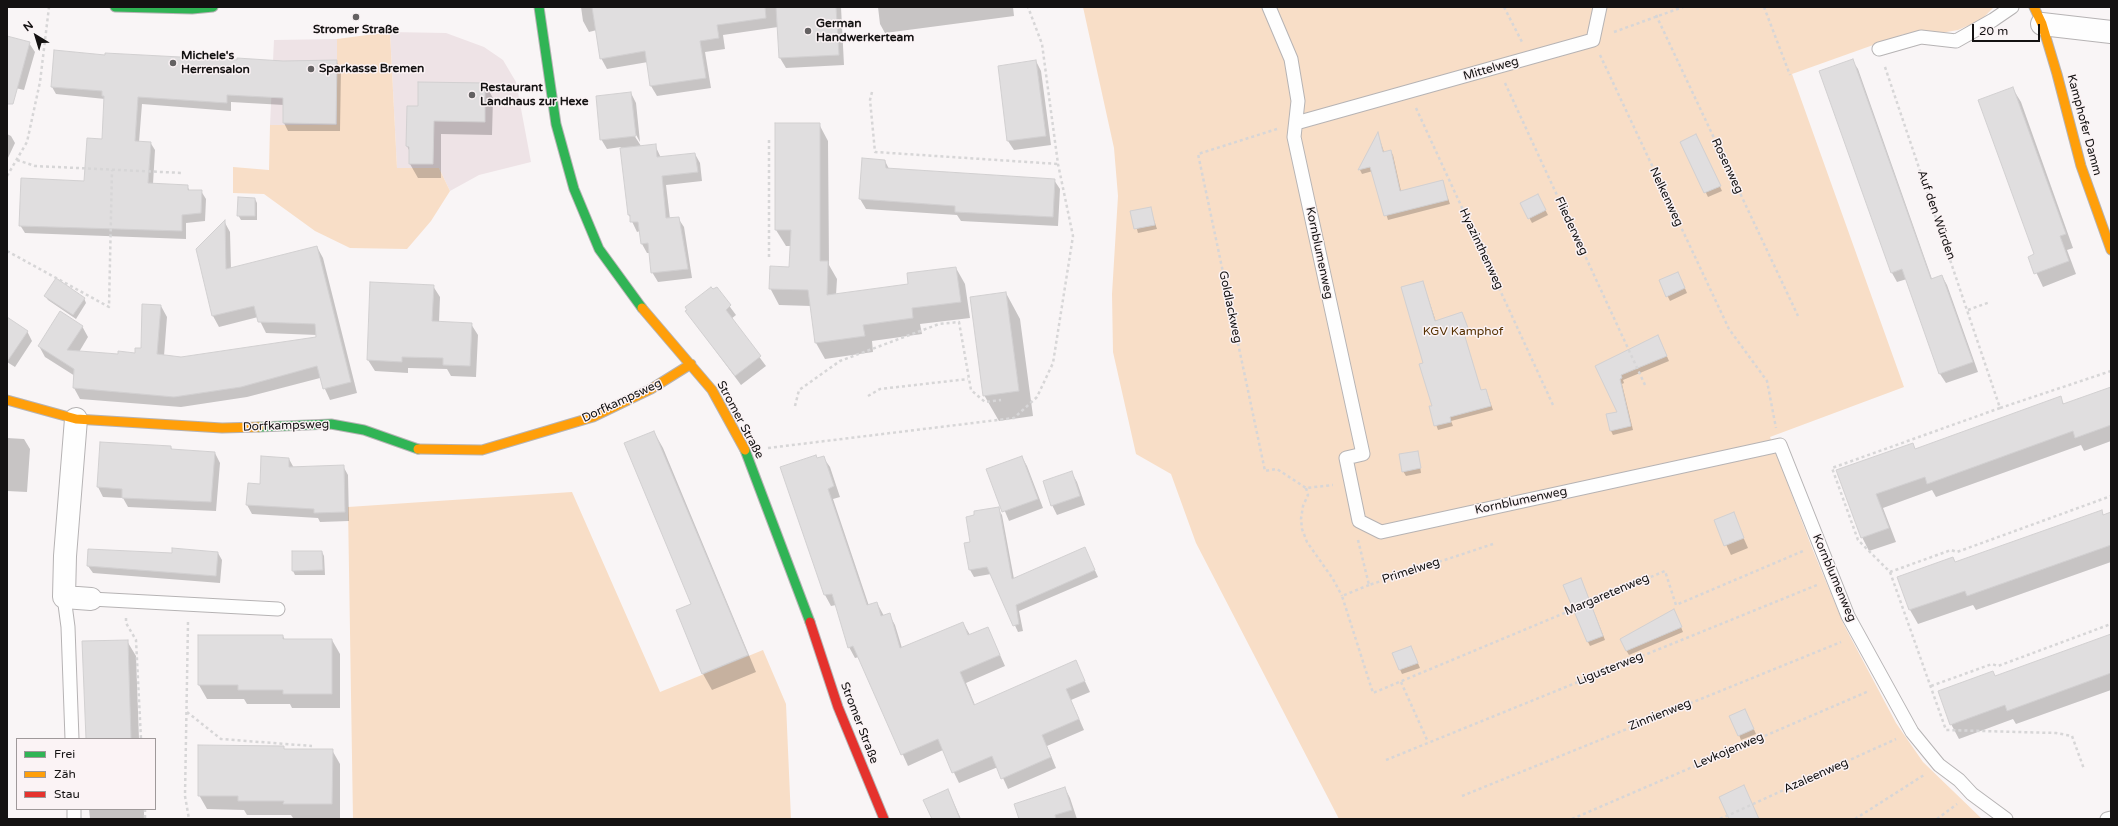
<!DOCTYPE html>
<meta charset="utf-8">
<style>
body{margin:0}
#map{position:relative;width:2118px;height:826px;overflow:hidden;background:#f9f5f6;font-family:"Varela Round",sans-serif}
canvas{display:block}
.frame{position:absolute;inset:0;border:8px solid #141212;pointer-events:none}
.legend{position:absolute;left:16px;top:738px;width:140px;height:72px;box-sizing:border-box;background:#fbf3f5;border:1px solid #9f999a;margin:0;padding:5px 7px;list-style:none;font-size:12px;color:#141212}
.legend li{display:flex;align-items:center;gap:8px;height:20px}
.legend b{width:20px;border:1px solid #9f999a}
.north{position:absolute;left:16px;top:16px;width:40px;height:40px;-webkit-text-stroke:3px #fbf3f5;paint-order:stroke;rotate:322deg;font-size:11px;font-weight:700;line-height:16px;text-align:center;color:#141212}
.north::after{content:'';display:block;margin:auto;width:14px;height:18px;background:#141212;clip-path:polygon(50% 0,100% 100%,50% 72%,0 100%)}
.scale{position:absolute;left:1972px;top:24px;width:68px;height:18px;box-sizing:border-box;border:2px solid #141212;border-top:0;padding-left:5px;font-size:12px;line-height:14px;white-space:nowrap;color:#141212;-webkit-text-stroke:3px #fbf3f5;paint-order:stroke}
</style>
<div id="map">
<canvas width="2118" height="826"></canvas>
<div class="frame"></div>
<ul class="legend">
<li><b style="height:5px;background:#30b455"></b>Frei</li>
<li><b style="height:5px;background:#ff9f0a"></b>Zäh</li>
<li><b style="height:5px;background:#e5322d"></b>Stau</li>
</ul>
<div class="north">N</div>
<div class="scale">20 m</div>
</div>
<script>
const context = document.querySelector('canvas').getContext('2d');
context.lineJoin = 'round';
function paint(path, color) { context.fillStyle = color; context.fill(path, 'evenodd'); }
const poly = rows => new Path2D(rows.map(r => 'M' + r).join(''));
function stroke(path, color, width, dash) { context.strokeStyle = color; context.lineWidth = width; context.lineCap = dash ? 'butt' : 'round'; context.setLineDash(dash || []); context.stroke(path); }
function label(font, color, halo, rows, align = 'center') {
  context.font = font + ' "Varela Round",sans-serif'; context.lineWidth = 3; context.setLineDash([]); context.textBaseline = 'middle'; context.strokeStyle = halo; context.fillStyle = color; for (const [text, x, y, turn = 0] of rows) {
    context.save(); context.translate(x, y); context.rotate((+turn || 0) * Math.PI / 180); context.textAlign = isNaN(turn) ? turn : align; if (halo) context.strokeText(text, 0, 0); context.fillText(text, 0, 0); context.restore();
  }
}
const built = poly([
 [390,32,446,33,484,47,503,60,516,82,531,162,479,175,450,191,439,168,397,169],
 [337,39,337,125,270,125,274,40]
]);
const green = poly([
 [1083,7,1994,7,1981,20,1958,30,1935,34,1904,34,1792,74,1904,387,1770,437,1812,548,1844,625,1896,723,1923,762,1982,819,1339,819,1196,543,1171,474,1136,454,1113,352,1112,294,1118,196,1114,148],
 [390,32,397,168,439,168,450,191,431,221,407,249,350,248,315,231,264,194,233,193,233,167,269,170,270,125,337,125,337,39],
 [572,492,660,692,763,650,786,704,791,819,353,819,348,507]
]);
const shadow = poly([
 [581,7,841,7,844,65,786,68,780,58,778,27,723,35,725,49,705,52,711,88,657,96,651,86,648,62,607,69,601,58,597,30,589,32,583,21],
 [878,7,1013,7,1014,16,885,33,880,24],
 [7,37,29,43,35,52,24,90,7,86],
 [105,56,238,61,336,61,341,69,340,131,288,131,284,123,284,105,231,102,231,111,142,104,139,142,150,142,155,150,153,184,187,186,190,191,201,191,206,199,205,221,186,223,186,239,25,233,20,225,85,182,103,140,105,99,56,94,52,87],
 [1852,60,1858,69,1932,279,1942,276,1947,285,1978,372,1946,383,1940,374,1907,279,1897,282,1892,273],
 [1036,61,1041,71,1051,145,1014,150,1008,141],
 [485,84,493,98,492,135,441,134,441,178,418,178,410,164,410,152,407,146,408,107,419,107],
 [2013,89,2021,102,2073,248,2067,250,2076,274,2043,287,2029,257,2036,255],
 [631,93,636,103,640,142,634,131,632,132,641,146,655,145,661,158,695,154,700,163,702,181,666,185,670,219,678,218,684,227,692,278,658,282,652,272,650,253,647,253,642,244,640,231,637,232,629,215,621,147,607,149,601,139],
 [819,124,828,141,829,265,837,279,836,295,910,285,956,268,965,284,970,318,920,324,922,334,872,341,873,352,825,359,816,343,811,306,779,305,770,288,790,268,791,246,786,246,776,230],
 [7,134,11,136,15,143,7,160],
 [1378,134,1384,152,1390,151,1393,155,1401,191,1442,181,1450,204,1388,220,1373,171,1362,174,1360,170],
 [1698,140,1722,191,1708,197,1681,142],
 [885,161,889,169,1054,180,1060,189,1058,226,961,221,957,215,866,209,860,199],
 [1538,196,1548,215,1532,223,1522,204],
 [255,199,257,203,257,220,241,220,238,215],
 [1150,208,1157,229,1138,233,1132,212],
 [224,221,230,232,231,269,317,247,323,258,357,393,330,400,320,378,247,397,181,407,80,399,74,388,75,376,45,357,39,346,82,326,88,337,79,352,119,355,136,354,142,350,161,306,167,317,164,356,181,358,317,338,317,335,266,333,258,317,219,327,213,316,197,249],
 [1680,277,1687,293,1670,301,1660,281],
 [1423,282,1436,322,1462,314,1464,318,1469,333,1464,335,1481,391,1486,390,1493,410,1451,421,1453,426,1438,430,1430,407,1433,406,1424,363],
 [433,286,440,297,439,322,471,324,478,335,476,377,451,376,447,369,408,368,408,373,375,371,368,360],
 [716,288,736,315,731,319,766,366,741,385,686,311],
 [1006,293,1020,319,1033,416,999,421,984,395],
 [45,296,84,298,86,303,76,319,48,300],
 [7,318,27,331,32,341,15,367,7,362],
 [1658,336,1669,361,1623,380,1624,383,1622,384,1633,430,1613,435,1611,431,1618,412,1597,367],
 [2111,388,2111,441,2084,451,2081,445,1936,497,1932,490,1883,508,1896,542,1869,551,1862,537,1838,471,1915,450,2060,398,2064,404],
 [654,432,663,448,756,672,712,690,703,674,677,611,693,605],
 [7,438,24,439,30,449,27,492,7,491],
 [101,443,171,447,172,450,215,453,220,463,216,511,128,507,123,498,103,497,98,487],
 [1418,452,1421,473,1406,476,1403,471],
 [823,457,830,467,840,497,833,499,869,606,877,603,884,616,889,614,895,625,902,648,963,623,970,635,988,628,1005,666,966,683,975,705,1076,662,1090,692,1071,700,1084,730,1047,746,1056,768,1008,789,998,767,959,783,943,750,908,766,859,657,855,658,849,647,836,605,831,606,825,595,817,459],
 [1022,457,1027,466,1043,508,1009,521,987,469],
 [289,459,294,468,343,466,348,475,349,521,320,522,318,518,252,514,247,505,261,485],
 [1072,473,1077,482,1085,505,1057,515,1052,505],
 [998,508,1002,515,1014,579,1088,555,1098,577,1019,611,1023,631,1018,632,991,574,974,577,970,570,965,544,971,542,976,516],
 [2101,511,2104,516,2111,513,2111,562,1976,610,1973,605,1918,624,1910,610,1899,577,1955,563],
 [1733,514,1748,548,1731,555,1715,521],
 [322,552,324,556,325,575,295,575,293,571],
 [218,553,222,560,220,583,93,573,88,566,173,554],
 [1583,584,1605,640,1590,646,1588,642],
 [1676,615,1683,632,1629,655,1626,650],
 [283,636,285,640,332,640,340,654,340,708,292,708,290,704,247,704,244,699,207,699,199,685],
 [2111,636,2111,690,2016,724,2013,719,1959,739,1951,724,1995,677],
 [127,641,136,656,139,739,87,739],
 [1411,647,1420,668,1402,674,1393,654],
 [1747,714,1756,734,1741,740,1739,735],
 [283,747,285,750,332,750,340,764,340,818,293,818,291,815,247,815,244,810,207,809,199,795],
 [1065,788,1070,798,1077,819,1020,819],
 [948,790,961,819,933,819],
 [89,809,144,809,144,819,90,819]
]);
const building = poly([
 [592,7,765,7,766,18,717,25,719,38,700,41,706,78,650,86,645,51,600,59,592,7],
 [776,7,836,7,839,55,779,58,776,7],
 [7,36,30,42,13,104,7,104,7,36],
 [54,50,105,55,105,53,237,60,237,58,283,61,337,60,336,124,283,123,283,98,227,95,227,103,138,97,135,141,151,142,148,183,188,185,188,190,202,190,201,213,182,215,182,231,19,226,21,178,84,181,87,138,102,139,104,96,102,96,102,91,51,87,54,50],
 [1853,59,1931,279,1942,275,1973,362,1939,374,1902,269,1891,273,1819,71,1853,59],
 [1036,60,1046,136,1007,141,998,66,1036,60],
 [418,82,485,83,485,122,434,121,433,164,409,164,409,147,406,146,407,106,418,106,418,82],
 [2013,87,2066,234,2060,236,2069,261,2034,274,2028,257,2034,254,1978,100,2013,87],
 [631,92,636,136,600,140,596,96,631,92],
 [775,123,820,123,820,261,828,261,827,295,908,284,907,273,956,267,961,302,912,308,913,318,863,325,865,336,815,343,808,290,769,289,770,266,789,267,791,230,775,230,775,123],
 [1378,132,1383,152,1391,150,1400,191,1443,180,1448,200,1384,216,1370,167,1358,170,1378,132],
 [1696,134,1721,186,1704,193,1680,142,1696,134],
 [656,144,657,157,695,153,698,172,662,176,666,218,679,217,688,269,651,273,648,243,641,244,638,222,630,222,630,215,628,215,620,148,656,144],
 [862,158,885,160,886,168,1055,179,1053,217,955,212,955,206,859,199,862,158],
 [1538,194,1546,210,1528,219,1520,203,1538,194],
 [238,197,255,198,255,216,237,216,238,197],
 [1151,207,1155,225,1134,229,1130,211,1151,207],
 [225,220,226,269,317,246,351,382,323,389,317,366,241,387,174,397,73,388,74,369,38,346,60,311,83,326,67,350,118,354,118,351,135,353,135,348,141,348,142,304,161,305,157,354,181,357,316,337,315,324,258,322,254,306,212,316,196,249,225,220],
 [1678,272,1685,288,1666,297,1659,280,1678,272],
 [56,278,85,298,73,315,44,296,56,278],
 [1423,281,1435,321,1462,312,1468,328,1463,330,1481,390,1486,389,1491,406,1450,417,1451,422,1434,426,1429,406,1432,406,1419,364,1423,363,1401,287,1423,281],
 [370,282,434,285,432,321,472,323,470,366,443,365,443,358,402,357,402,362,367,360,370,282],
 [711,287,713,289,717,287,731,305,726,310,761,356,735,376,685,311,687,310,685,307,711,287],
 [1006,292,1019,391,983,396,970,297,1006,292],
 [7,317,28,331,7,362,7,317],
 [1658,335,1667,356,1621,375,1622,378,1620,379,1631,426,1610,431,1606,414,1617,412,1595,366,1658,335],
 [2111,387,2111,425,2075,438,2073,431,1927,484,1925,477,1876,494,1889,528,1861,538,1836,470,1913,443,1915,449,2061,396,2063,404,2111,387],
 [654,431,748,655,702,674,676,610,691,604,624,443,654,431],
 [100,442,171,446,171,449,215,452,211,502,122,498,122,489,97,487,100,442],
 [1418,451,1421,468,1402,472,1399,454,1418,451],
 [816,455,817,458,824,456,834,486,828,489,867,605,877,602,881,616,890,613,900,648,963,622,968,635,988,627,1000,655,960,672,974,705,1076,660,1085,681,1066,689,1079,719,1042,735,1051,757,1001,779,992,756,952,773,938,739,901,755,853,646,848,648,832,594,824,595,780,467,816,455],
 [261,456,289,458,289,467,344,465,345,512,314,513,314,509,246,505,248,483,260,484,261,456],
 [1022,456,1038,499,1002,512,986,469,1022,456],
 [1072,471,1080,496,1051,506,1043,481,1072,471],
 [999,507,1012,579,1085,547,1095,570,1016,605,1019,624,1013,626,987,567,969,570,964,543,970,542,966,517,974,515,974,511,999,507],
 [2102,510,2103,515,2111,512,2111,545,1967,596,1965,591,1909,610,1897,577,1953,557,1955,562,2102,510],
 [1734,512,1744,538,1724,546,1714,520,1734,512],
 [172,548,218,552,216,576,87,566,88,549,172,553,172,548],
 [292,551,322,551,323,570,292,571,292,551],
 [1581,578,1603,636,1587,642,1563,585,1581,578],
 [1674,609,1682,627,1626,651,1620,639,1674,609],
 [2111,634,2111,673,2007,711,2005,705,1950,725,1938,691,1993,671,1995,676,2111,634],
 [198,635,283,635,283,639,332,639,332,694,283,694,283,690,238,690,238,685,198,685,198,635],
 [128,640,131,739,86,739,82,641,128,640],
 [1411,646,1418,663,1399,670,1392,653,1411,646],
 [1745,709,1754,729,1738,736,1729,716,1745,709],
 [198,745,284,746,284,749,333,749,332,804,283,804,284,801,238,801,238,796,198,796,198,745],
 [1744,785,1759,819,1729,819,1719,797,1744,785],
 [1065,787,1072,810,1055,815,1056,819,1019,819,1014,804,1065,787],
 [948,789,960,819,932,819,923,800,948,789]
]);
const path = poly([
 [1504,7,1522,42],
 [1764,7,1790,75],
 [1656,15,1798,316],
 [1614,32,1683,7],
 [1600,55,1729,329,1767,381,1776,428],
 [1885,67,2000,408,2111,371],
 [1505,83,1645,385],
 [872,92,870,100,875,152,1058,164],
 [1416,108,1553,405],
 [1277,129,1198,154,1265,471,1277,469,1306,488,1333,485],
 [17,160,35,166,183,173],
 [7,176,27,142,40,82,49,7],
 [7,251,109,307,112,170],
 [769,257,769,137],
 [1968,310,1990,302],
 [868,396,880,389,968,379],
 [795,406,799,390,840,361,939,324,959,322,971,390,985,402,1001,400],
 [2000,408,1832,468,1858,540,1890,572,1951,550,1957,552,2111,496],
 [768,448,1014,418,1037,397,1053,363,1073,236,1058,164,1042,44,1028,7],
 [1306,488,1308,495,1303,506,1301,519,1302,529,1307,542,1333,579,1342,596],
 [1358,540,1369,585,1493,544],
 [1890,572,1946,730,2056,733,2072,736,2084,769],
 [1369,585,1342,596,1373,693,1665,571,1676,605,1803,551],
 [126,618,126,623,136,640,141,739],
 [188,622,185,796,189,819],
 [1401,682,1428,742],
 [1931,686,1992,664,1998,666,2111,624],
 [187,712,221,739,312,746],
 [1386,760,1817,585],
 [1462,796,1841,642],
 [145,809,145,819],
 [1572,819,1869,691],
 [1720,819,1896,739],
 [1855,819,1924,775],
 [1937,819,1957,804]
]);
const lane = poly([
 [1269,7,1291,59,1298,101,1294,137,1363,454,1346,458,1359,521,1381,532,1780,445,1848,616,1912,732,1939,765,1959,780,1972,794,2006,819],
 [1879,49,1921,37,1956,41,1993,20,2012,7],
 [1296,123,1593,40,1600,7],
 [64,597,68,627,72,739],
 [91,599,278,609],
 [74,809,74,819],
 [2107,819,2111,818]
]);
const street = poly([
 [2042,24,2111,32],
 [76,419,65,556,64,597,91,599]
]);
const fast = poly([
 [115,7,192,9,213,7],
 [539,7,556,124,574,189,599,249,642,308],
 [259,427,331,424,364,430,418,449],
 [745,450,810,622]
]);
const slow = poly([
 [2034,7,2042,24,2057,74,2081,166,2111,250],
 [642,308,712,390,745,450],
 [7,400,76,419,222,428,259,427],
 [418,449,482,450,593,417,651,389,691,364]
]);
const jam = poly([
 [810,622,838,707,884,819]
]);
const markers = [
 [356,17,4,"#646162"],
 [808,31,4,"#646162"],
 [173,63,4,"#646162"],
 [311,69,4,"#646162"],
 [472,95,4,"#646162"]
];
const poiNames = [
 ["German",816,24],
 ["Handwerkerteam",816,38],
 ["Stromer Straße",356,30,"center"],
 ["Michele's",181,56],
 ["Herrensalon",181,70],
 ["Sparkasse Bremen",319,69],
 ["Restaurant",480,88],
 ["Landhaus zur Hexe",480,102]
];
const streetNames = [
 ["Mittelweg",1491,69,-16],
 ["Kamphofer Damm",2084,125,75],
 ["Rosenweg",1727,166,65],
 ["Nelkenweg",1666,197,65],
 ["Auf den Würden",1936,215,71],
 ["Fliederweg",1571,226,65],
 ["Hyazinthenweg",1481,249,65],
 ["Kornblumenweg",1319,253,78],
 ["Goldlackweg",1230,307,78],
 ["Dorfkampsweg",622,401,-25],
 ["Stromer Straße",740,420,62],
 ["Dorfkampsweg",286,426,-2],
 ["Kornblumenweg",1521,501,-12],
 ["Primelweg",1411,571,-18],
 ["Kornblumenweg",1834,578,67],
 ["Margaretenweg",1607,595,-23],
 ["Ligusterweg",1610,669,-22],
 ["Zinnienweg",1660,715,-22],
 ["Stromer Straße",859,723,69],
 ["Levkojenweg",1729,751,-23],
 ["Azaleenweg",1816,776,-24]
];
const parkNames = [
 ["KGV Kamphof",1463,332]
];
paint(built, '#eee3e6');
paint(green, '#f8dec7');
paint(shadow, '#0003');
paint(building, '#e0dedf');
stroke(building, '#d2d0d1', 1);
stroke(lane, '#b6b3b4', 15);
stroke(street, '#b6b3b4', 24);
stroke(fast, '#b6b3b4', 11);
stroke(slow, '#b6b3b4', 11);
stroke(jam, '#b6b3b4', 11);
stroke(path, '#d7d6d7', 2.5, [3, 3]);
stroke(lane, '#fefefe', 13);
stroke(street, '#fefefe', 22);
stroke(fast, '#30b455', 9);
stroke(slow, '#ff9f0a', 9);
stroke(jam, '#e5322d', 9);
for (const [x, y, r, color] of markers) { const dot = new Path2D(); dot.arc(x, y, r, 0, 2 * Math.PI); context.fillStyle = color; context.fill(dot); stroke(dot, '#fbf3f5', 1.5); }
label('bold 12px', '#141212', '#fbf3f5', poiNames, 'left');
label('12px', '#141212', '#fbf3f5', streetNames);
label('12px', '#553000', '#fbf3f5', parkNames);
</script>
